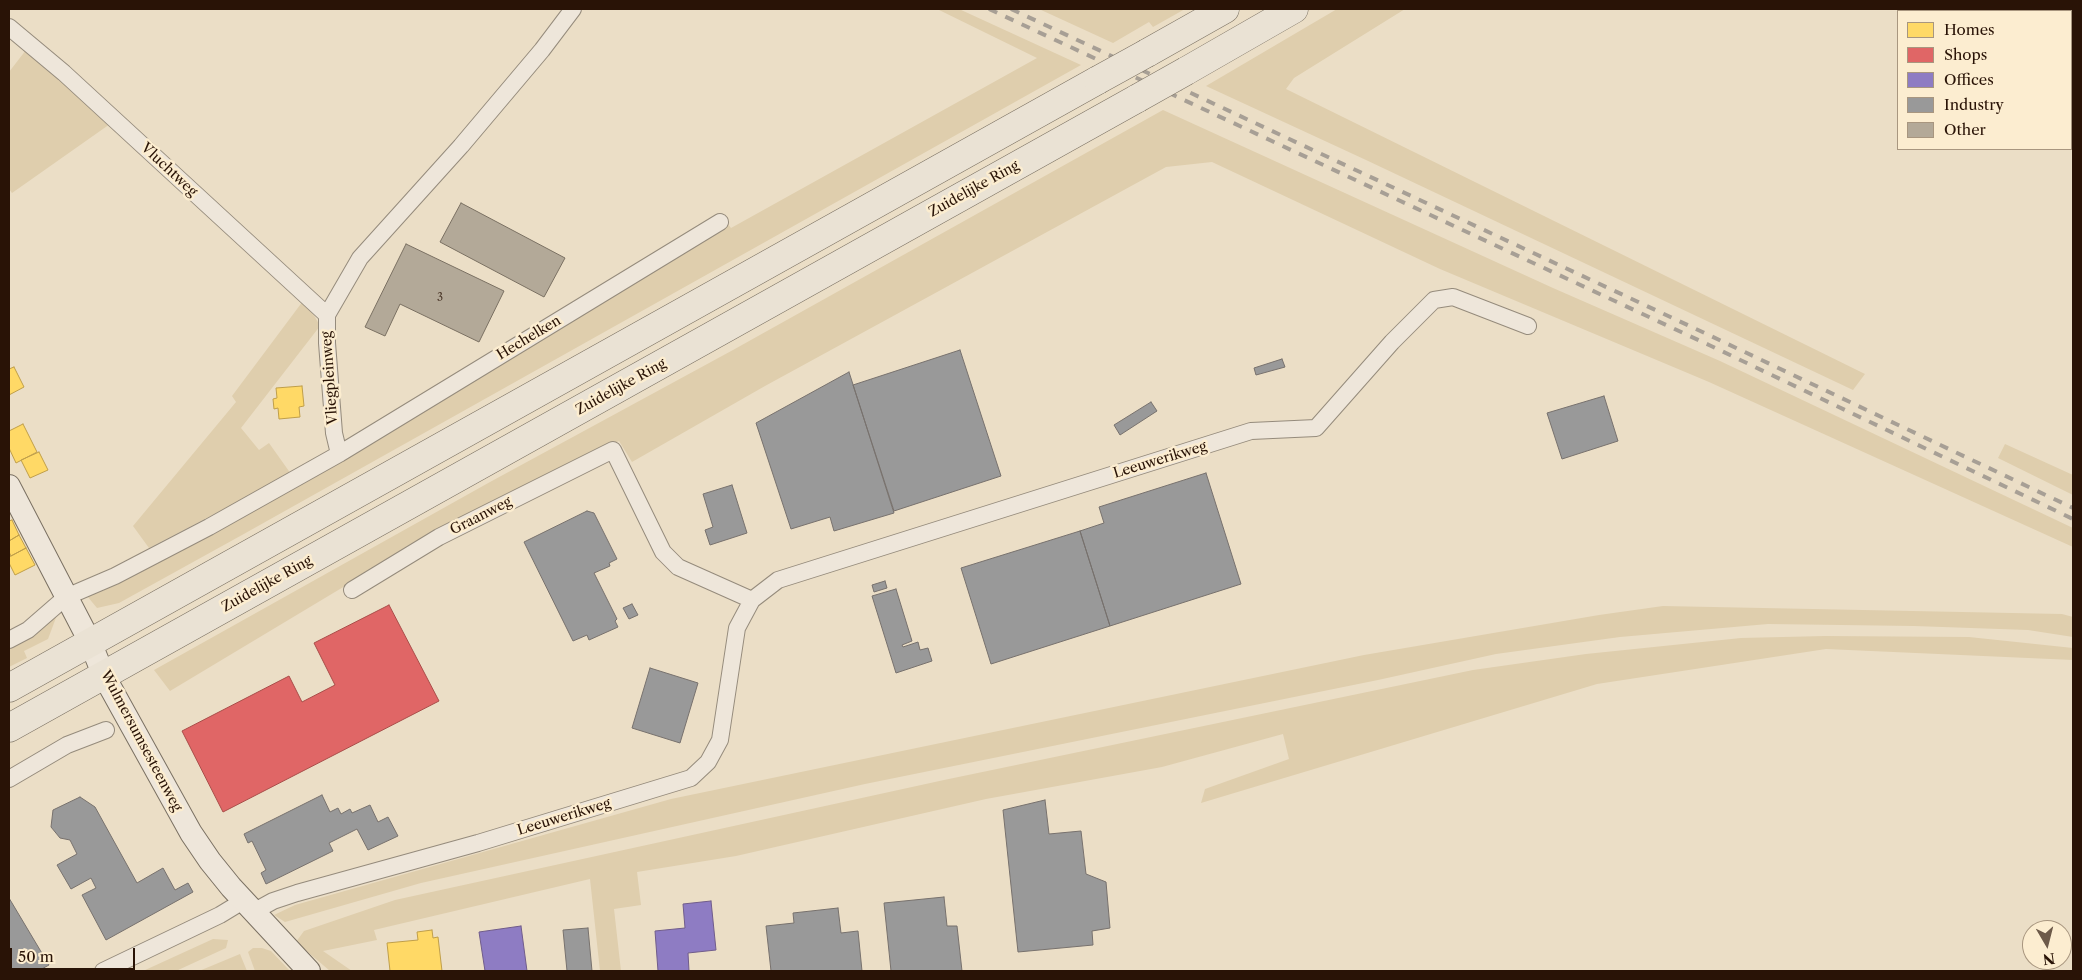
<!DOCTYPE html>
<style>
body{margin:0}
#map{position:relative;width:2082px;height:980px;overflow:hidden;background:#ebdec6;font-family:"Libre Caslon Text",serif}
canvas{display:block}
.frame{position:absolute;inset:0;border:10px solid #291306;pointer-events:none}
.legend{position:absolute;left:1897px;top:10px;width:175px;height:140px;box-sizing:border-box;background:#fcedd0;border:1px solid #a8967f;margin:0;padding:6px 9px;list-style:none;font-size:15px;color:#291306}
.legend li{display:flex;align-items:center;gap:10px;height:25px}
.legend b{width:25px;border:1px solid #a8967f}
.north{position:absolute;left:2022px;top:920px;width:50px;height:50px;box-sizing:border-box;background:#fcedd0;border:1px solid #a8967f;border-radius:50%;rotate:172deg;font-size:14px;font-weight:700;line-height:20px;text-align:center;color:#291306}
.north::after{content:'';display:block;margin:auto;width:18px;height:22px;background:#6d5a49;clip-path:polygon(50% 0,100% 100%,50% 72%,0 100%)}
.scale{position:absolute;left:10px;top:948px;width:125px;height:22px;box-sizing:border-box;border:2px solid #291306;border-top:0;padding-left:6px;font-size:15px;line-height:18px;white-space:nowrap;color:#291306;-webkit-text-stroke:4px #fcedd0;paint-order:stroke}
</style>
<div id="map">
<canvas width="2082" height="980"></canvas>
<div class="frame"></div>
<ul class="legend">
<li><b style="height:14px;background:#ffd966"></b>Homes</li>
<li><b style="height:14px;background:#e06666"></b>Shops</li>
<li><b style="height:14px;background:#8e7cc3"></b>Offices</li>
<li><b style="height:14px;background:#999"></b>Industry</li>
<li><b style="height:14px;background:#b3a998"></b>Other</li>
</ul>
<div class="north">N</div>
<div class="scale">50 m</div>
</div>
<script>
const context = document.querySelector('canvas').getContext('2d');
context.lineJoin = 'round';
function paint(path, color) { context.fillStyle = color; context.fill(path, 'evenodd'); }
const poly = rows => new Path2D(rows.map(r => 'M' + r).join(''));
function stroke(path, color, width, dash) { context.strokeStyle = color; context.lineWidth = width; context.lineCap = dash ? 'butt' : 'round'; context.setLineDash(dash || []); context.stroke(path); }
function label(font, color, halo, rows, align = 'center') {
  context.font = font + ' "Libre Caslon Text",serif'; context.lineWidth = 5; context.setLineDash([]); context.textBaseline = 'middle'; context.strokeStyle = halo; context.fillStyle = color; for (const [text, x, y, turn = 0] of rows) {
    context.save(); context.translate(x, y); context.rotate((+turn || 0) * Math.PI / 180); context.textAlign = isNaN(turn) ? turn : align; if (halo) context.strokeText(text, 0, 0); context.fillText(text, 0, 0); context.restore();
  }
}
const green = poly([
 [937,9,959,9,1081,65,242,535,119,603,97,608,92,602,88,597,96,591,286,490,728,224,731,228,1037,58],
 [1039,9,1185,9,1153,27,1149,22,1113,43],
 [1337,9,1405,9,1294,78,1286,89,1865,374,1853,390,1366,160,1206,86],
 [26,50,110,124,12,193,9,189,9,72],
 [1163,110,1553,288,1720,361,2073,528,2073,547,1709,382,1440,269,1212,162,1166,167,765,386,632,462,619,441,430,535,170,691,154,670,490,482,733,350],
 [303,301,315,317,320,326,241,428,259,450,269,443,291,474,149,548,133,526,236,402,232,396],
 [2005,444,2073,475,2073,495,1998,458],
 [1663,606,2062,614,2073,617,2073,637,2028,630,1914,626,1768,624,1620,637,1496,654,1378,680,865,784,421,883,285,922,274,915,295,905,671,799,1364,655,1599,615],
 [57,615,48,639,24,651,27,658,9,667,9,646],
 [1825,636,1969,637,2073,648,2073,660,1826,649,1597,684,1201,803,1205,789,1289,759,1283,734,1162,767,986,799,736,856,637,872,641,905,614,909,621,971,600,971,590,879,374,930,377,940,323,951,352,971,330,971,296,942,304,931,395,900,944,780,1473,670,1586,654,1741,638],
 [213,939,228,940,226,948,176,971,143,971],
 [253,948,262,948,271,951,290,971,255,971,248,952],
 [240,954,247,971,199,971]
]);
const homes = poly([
 [14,367,24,387,9,395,9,369,14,367],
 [302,386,304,406,299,407,300,417,279,419,278,408,274,409,273,399,277,398,276,388,302,386],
 [23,424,37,452,16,463,9,448,9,431,23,424],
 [39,452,48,470,30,478,21,460,39,452],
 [12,520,19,535,9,541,9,521,12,520],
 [19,535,26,548,11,556,9,552,9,541,19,535],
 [26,548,35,565,15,575,9,563,9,557,26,548],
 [432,930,433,938,438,937,442,971,390,971,387,943,418,940,417,932,432,930]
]);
const shops = poly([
 [389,605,439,701,223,812,182,731,289,676,302,702,335,685,314,643,389,605]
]);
const offices = poly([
 [711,901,716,950,688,953,689,971,658,971,655,931,685,928,683,904,711,901],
 [521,926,527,971,485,971,479,932,521,926]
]);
const industry = poly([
 [960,350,1001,476,894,511,853,385,960,350],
 [1282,359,1285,367,1256,375,1254,368,1282,359],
 [849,372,894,513,834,531,830,517,791,529,756,423,849,372],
 [1604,396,1618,441,1562,459,1547,413,1604,396],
 [1151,402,1157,411,1120,435,1114,425,1151,402],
 [1206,473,1241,584,1110,626,1080,531,1104,523,1099,507,1206,473],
 [732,485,747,533,710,545,705,530,713,527,703,494,732,485],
 [587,511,594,513,617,559,609,563,610,566,594,573,617,619,615,621,618,627,589,640,587,635,573,641,524,542,587,511],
 [1080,531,1110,626,991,664,961,568,1080,531],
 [885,581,887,588,874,592,872,585,885,581],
 [896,589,912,641,902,645,903,647,918,642,920,650,928,648,932,661,896,673,872,596,896,589],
 [632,604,638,615,629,619,623,608,632,604],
 [650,668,698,683,680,743,632,728,650,668],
 [322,795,330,812,338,808,341,814,350,809,352,813,370,805,378,822,388,817,398,836,368,850,357,829,329,843,333,851,266,884,261,873,266,870,252,841,248,843,244,834,322,795],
 [80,797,95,807,137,883,163,868,175,890,188,883,193,892,106,940,82,895,96,888,91,878,71,889,57,865,77,854,70,840,60,838,51,827,53,810,80,797],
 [1045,800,1049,834,1081,831,1086,874,1106,882,1110,928,1092,931,1093,945,1018,952,1003,810,1045,800],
 [944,897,947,926,957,926,962,971,891,971,884,903,944,897],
 [9,898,49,965,38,971,9,971,9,898],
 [838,908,841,933,858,931,862,971,771,971,766,926,794,923,793,913,838,908],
 [588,928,592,971,567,971,563,930,588,928]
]);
const building = poly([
 [461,203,565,258,544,297,440,242,461,203],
 [406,244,504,291,479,342,400,304,385,336,365,327,406,244]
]);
const street = poly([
 [9,27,64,73,327,315],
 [339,454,334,433,327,343,327,315,360,258,461,146,542,50,573,9],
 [352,590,439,537,613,450,663,552,678,567,752,600],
 [9,640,28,630,66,597,115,576,209,527,339,454,720,222],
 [9,779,67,745,106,730],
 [253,912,273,901,297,893,478,843,691,778,708,762,720,740,737,628,752,600,778,580,1251,431,1316,428,1392,342,1434,300,1453,297,1528,326],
 [103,971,220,915,243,901]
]);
const secondary = poly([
 [9,486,90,642,104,676,191,833,210,861,231,887,309,971]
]);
const highway = poly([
 [1147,53,1225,9],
 [1186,71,1294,9],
 [9,688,1098,80],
 [9,728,1138,98]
]);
const rail = poly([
 [989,9,1709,345,2073,519],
 [1011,9,1711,336,2073,508]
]);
const highwayBridge = poly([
 [1098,80,1147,53],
 [1138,98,1186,71]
]);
const numberNames = [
 ["3",440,298]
];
const streetNames = [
 ["Vluchtweg",169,170,43],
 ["Zuidelijke Ring",974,189,-29],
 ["Hechelken",529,338,-31],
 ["Vliegpleinweg",330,378,-94],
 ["Zuidelijke Ring",621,387,-29],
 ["Leeuwerikweg",1160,460,-17],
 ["Graanweg",481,516,-27],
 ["Zuidelijke Ring",267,584,-29],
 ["Wulmersumsesteenweg",141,741,62],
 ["Leeuwerikweg",564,817,-17]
];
paint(green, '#dfcead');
paint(homes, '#ffd966');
stroke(homes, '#bf9e49', 1);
paint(shops, '#e06666');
stroke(shops, '#a94d49', 1);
paint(offices, '#8e7cc3');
stroke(offices, '#705c8a', 1);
paint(industry, '#999');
stroke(industry, '#77716d', 1);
paint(building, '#b3a998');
stroke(building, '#7a7062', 1);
stroke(street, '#958b7c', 18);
stroke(secondary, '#7a7062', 24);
stroke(highway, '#7a7062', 29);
stroke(street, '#eee6da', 16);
stroke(secondary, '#eee6da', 22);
stroke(highway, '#eae2d4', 28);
stroke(rail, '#a79f95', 4, [9, 9]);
stroke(highwayBridge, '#7a7062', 29, []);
stroke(highwayBridge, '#eae2d4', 28);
label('11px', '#4c382a', null, numberNames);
label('14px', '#291306', '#fcedd0', streetNames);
</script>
